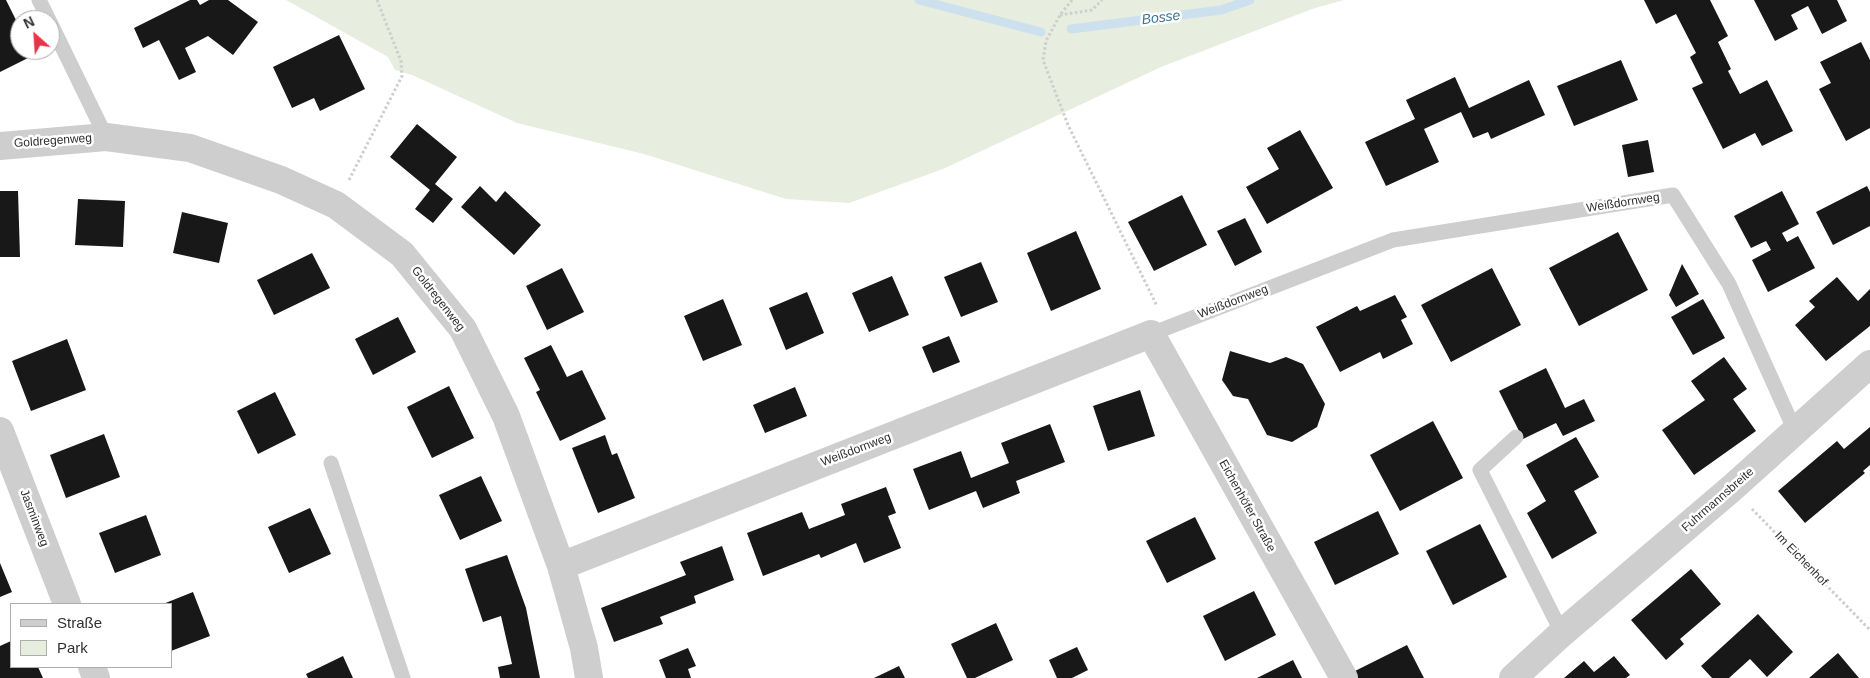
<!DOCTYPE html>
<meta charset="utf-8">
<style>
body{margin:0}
#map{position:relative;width:1870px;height:678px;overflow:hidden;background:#fff;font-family:Helvetica,sans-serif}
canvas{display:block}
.legend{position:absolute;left:10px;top:603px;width:162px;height:65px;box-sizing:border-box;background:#fff;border:1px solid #adadad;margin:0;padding:6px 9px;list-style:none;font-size:15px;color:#313131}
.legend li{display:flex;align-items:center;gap:10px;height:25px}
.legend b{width:25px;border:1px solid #adadad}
.north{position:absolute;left:10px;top:10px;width:50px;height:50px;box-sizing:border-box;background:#fff;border:1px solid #adadad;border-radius:50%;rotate:334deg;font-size:14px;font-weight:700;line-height:20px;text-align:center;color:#313131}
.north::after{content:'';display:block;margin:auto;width:18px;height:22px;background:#e43648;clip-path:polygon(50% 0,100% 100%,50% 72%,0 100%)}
</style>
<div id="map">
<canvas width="1870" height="678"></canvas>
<ul class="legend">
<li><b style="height:6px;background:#cecece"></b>Straße</li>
<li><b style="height:14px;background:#e7eddf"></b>Park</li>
</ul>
<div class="north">N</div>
</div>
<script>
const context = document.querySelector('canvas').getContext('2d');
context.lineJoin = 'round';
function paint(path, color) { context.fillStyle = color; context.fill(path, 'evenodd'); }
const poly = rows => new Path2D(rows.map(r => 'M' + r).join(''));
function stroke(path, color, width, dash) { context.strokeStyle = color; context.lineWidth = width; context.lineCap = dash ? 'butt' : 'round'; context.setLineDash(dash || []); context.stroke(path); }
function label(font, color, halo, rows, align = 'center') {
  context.font = font + ' Helvetica,sans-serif'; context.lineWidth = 5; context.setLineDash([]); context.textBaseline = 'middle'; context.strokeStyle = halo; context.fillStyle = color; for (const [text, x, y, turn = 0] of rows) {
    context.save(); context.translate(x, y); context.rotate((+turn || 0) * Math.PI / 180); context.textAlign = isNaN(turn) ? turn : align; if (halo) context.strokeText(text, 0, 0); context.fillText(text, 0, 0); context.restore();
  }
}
const green = poly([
 [286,0,1344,0,1312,9,1161,67,943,169,849,203,786,199,644,154,517,123,412,75,395,70,388,57]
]);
const stream = poly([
 [919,0,1041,32],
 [1071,29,1221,10,1250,0]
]);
const building = poly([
 [0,0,6,0,20,28,20,50,31,50,34,55,0,72],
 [190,0,197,0,200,5,209,0,228,0,258,22,233,55,208,36,185,48,196,72,179,80,159,40,143,48,134,28],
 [1644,0,1710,0,1728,36,1718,42,1731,69,1728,71,1740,94,1767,80,1793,131,1762,146,1755,133,1723,149,1692,88,1703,83,1690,57,1696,53,1676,14,1656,24],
 [1754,0,1837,0,1847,21,1822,34,1808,6,1791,15,1798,29,1775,41],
 [339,35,365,89,320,111,314,98,292,108,273,67],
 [1861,42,1870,60,1870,128,1846,141,1819,89,1831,83,1820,62],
 [1621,60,1638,100,1574,126,1557,86],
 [1455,77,1469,108,1529,80,1545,115,1491,139,1488,132,1473,138,1461,112,1424,129,1439,162,1386,186,1365,142,1415,119,1406,100],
 [417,124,457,157,435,184,453,199,433,223,415,209,430,190,390,157],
 [1300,130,1333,188,1267,224,1246,187,1279,169,1267,148],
 [1648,140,1654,172,1628,177,1622,145],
 [480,186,496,202,505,191,541,225,514,255,461,207],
 [1867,186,1870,192,1870,226,1833,245,1816,212],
 [0,191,18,191,20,257,0,257],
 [1782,191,1799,224,1782,233,1787,242,1798,236,1815,268,1768,292,1752,260,1771,250,1766,241,1751,248,1734,216],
 [1182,195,1207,245,1154,271,1128,222],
 [78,199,125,201,123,247,75,245],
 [182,212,228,223,219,263,173,253],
 [1245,218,1262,252,1235,266,1217,231],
 [1076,231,1101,289,1051,311,1027,253],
 [1618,232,1648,290,1579,326,1549,268],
 [312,253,330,288,274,315,257,280],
 [981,262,998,302,961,317,944,277],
 [1682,264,1699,294,1676,307,1669,295],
 [562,268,584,312,547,330,526,286],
 [1492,268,1521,325,1451,362,1421,305],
 [892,276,909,315,869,332,852,293],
 [1837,277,1858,301,1870,289,1870,326,1826,361,1795,325,1815,307,1809,301],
 [807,292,824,333,786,350,769,308],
 [1395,295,1407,317,1401,320,1413,344,1383,359,1380,352,1340,372,1316,327,1357,306,1360,311],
 [723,299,742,345,703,361,684,316],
 [1703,299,1725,338,1693,355,1671,317],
 [398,317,416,352,373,375,355,339],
 [949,336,960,362,933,373,922,347],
 [67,339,86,390,31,411,12,361],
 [551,345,567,377,582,370,606,419,560,441,536,392,540,390,524,358],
 [1230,351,1270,363,1286,357,1303,364,1325,404,1317,427,1292,442,1267,435,1248,399,1233,396,1222,380],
 [1724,357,1747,389,1733,399,1756,431,1694,475,1662,430,1705,400,1691,381],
 [1546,368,1565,408,1584,399,1595,421,1563,436,1556,423,1523,439,1499,391],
 [449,386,474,438,432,458,407,407],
 [795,387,807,416,765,433,753,405],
 [1140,390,1155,436,1108,451,1093,406],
 [275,392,296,435,258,454,237,411],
 [1433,421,1463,478,1400,511,1370,455],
 [1050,424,1065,462,1016,481,1020,493,983,508,976,491,929,510,913,469,961,451,971,478,1009,463,1001,443],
 [1870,427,1870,465,1863,471,1865,473,1805,523,1778,491,1837,441,1844,449],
 [104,434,120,477,66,498,50,455],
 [605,435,612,455,617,453,635,498,598,513,572,448],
 [1576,437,1599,477,1574,491,1597,533,1552,559,1527,513,1546,501,1526,465],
 [481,476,502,521,460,540,439,495],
 [886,487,896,513,888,516,901,548,864,563,856,543,821,558,819,554,763,576,747,533,802,512,809,529,845,515,841,504],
 [310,508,331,554,289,573,268,527],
 [1378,511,1399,554,1335,585,1314,542],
 [146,515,161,555,115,573,99,533],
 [1195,517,1216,559,1167,583,1146,541],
 [1480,524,1507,577,1453,605,1426,551],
 [722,546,734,580,694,596,696,603,660,617,663,624,614,642,601,608,686,575,680,562],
 [507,555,526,608,540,678,500,678,498,667,512,664,501,616,483,622,465,569],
 [0,563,12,592,0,597],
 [1691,569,1721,604,1680,639,1684,644,1666,660,1631,620],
 [1254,591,1276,635,1225,661,1203,616],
 [193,592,210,636,171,651,171,604,163,604],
 [1758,614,1793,652,1767,677,1750,659,1729,678,1712,678,1701,666],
 [996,623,1013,660,975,678,967,678,951,644],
 [11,641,11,667,38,667,43,678,0,678,0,646],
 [1407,645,1424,678,1356,678,1353,672],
 [1077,647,1088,670,1072,678,1057,678,1049,660],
 [688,648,696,666,688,669,691,678,666,678,659,660],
 [1838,653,1859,678,1809,678],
 [343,656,353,678,308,678,306,674],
 [1614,656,1630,675,1626,678,1564,678,1584,661,1594,672],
 [1293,660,1302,678,1257,678],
 [899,666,905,678,874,678]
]);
const path = poly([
 [1072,0,1060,15,1046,41,1043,60,1068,125,1157,306],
 [1060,15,1092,10,1102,0],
 [349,180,402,76,401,61,377,0],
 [1752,509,1870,630]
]);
const service = poly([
 [39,0,49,20],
 [50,22,106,137],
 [1151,334,1393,240,1673,195,1729,284,1795,431],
 [1516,437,1480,470,1562,633],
 [331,463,403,678]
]);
const minor = poly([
 [0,146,106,137,190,148,281,180,336,205,402,254,463,329,506,416,561,566,584,648,589,678],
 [0,431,67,604],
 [561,566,1151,334,1344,678],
 [92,667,96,678],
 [1513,678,1562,633,1732,488,1870,364]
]);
const streetNames = [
 ["Goldregenweg",53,141,-4],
 ["Weißdornweg",1623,203,-9],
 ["Goldregenweg",438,299,52],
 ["Weißdornweg",1233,302,-21],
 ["Weißdornweg",856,450,-21],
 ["Fuhrmannsbreite",1718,500,-41],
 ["Eichenhöfer Straße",1247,506,61],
 ["Jasminweg",34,518,69],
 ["Im Eichenhof",1801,559,46]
];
const waterNames = [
 ["Bosse",1161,18,-7]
];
paint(green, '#e7eddf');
stroke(stream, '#cce1ed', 9);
paint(building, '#181818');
stroke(path, '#cecece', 3, [2.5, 2.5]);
stroke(service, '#cecece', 15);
stroke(minor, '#cecece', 28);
label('12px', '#313131', '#fff', streetNames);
label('italic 14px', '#3e7593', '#fff', waterNames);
</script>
